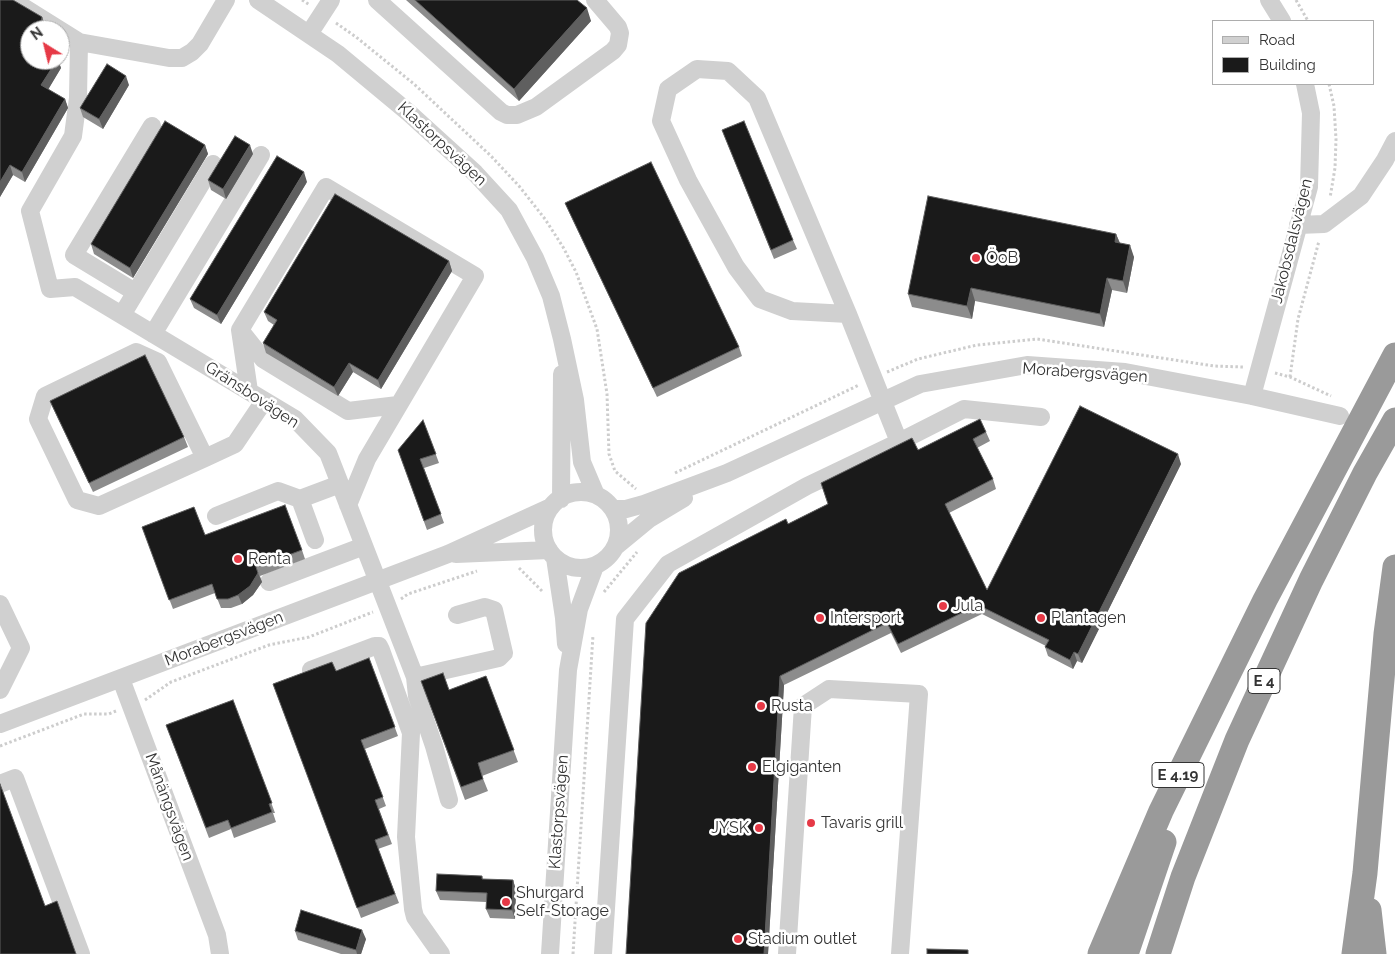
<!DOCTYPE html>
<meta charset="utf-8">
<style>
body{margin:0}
#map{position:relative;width:1395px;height:954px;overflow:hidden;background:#fff;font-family:Raleway,sans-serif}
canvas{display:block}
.legend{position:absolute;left:1212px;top:20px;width:162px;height:65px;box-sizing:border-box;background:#fff;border:1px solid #adadad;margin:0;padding:6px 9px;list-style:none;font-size:15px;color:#333}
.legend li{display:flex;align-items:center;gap:10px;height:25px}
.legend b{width:25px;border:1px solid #adadad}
.north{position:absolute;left:20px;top:20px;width:50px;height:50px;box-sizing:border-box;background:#fff;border:1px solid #adadad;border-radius:50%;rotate:324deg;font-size:14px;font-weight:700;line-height:20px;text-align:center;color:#333}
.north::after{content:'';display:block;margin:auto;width:18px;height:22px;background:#e63946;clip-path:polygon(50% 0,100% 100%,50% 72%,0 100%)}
</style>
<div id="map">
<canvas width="1395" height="954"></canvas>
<ul class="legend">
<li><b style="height:6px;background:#d0d0d0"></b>Road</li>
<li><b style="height:14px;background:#1a1a1a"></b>Building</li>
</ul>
<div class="north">N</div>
</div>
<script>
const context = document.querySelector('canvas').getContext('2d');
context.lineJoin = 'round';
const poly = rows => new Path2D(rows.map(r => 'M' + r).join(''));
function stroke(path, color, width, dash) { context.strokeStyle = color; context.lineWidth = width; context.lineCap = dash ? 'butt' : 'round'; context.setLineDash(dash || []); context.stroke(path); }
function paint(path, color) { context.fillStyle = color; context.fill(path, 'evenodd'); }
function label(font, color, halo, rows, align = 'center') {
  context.font = font + ' Raleway,sans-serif'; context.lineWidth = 5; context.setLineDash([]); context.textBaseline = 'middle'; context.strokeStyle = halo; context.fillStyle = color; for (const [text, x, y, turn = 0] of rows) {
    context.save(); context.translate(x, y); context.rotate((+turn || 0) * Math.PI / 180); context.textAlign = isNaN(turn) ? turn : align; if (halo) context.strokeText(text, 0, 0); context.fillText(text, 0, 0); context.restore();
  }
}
const path = poly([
 [302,0,310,5],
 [1296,0,1308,21],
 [336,23,356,37,414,84,491,156,519,186,545,219,563,247,576,272,597,329,607,394,609,454,615,471,636,489],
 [1329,84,1334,106,1336,139,1335,168,1330,198],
 [887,372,918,359,977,345,1037,339,1214,366,1244,367],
 [1275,373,1290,377,1331,396],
 [1290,377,1298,319,1319,241],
 [675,473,859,385],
 [519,568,543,592],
 [604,592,637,552],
 [401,599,408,594,477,571],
 [145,700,171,682,269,645,309,637,373,612],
 [0,746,84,714,109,714,116,711],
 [573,954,593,635]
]);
const minor = poly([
 [12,0,79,42,78,98,73,136,30,211,50,289,75,287,295,419,328,453,415,677,417,696,434,746,449,800],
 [258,0,338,54,409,113,475,173,509,210,535,258,551,296,562,339,575,400,582,462,596,495],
 [377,0,501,112,507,115,517,115,536,107,613,51,618,45,620,33,618,27,595,0],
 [1269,0,1282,21],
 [309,34,331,0],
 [79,42,169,58,182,58,192,52,200,44,226,0],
 [1298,225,1324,224,1361,196,1385,160,1395,141],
 [135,292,74,255,152,126],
 [122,315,213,164],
 [240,330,263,359,348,411,398,405],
 [153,334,261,155],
 [249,391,240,330,326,187,475,276,367,459,348,505],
 [1252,396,1309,187,1311,113,1305,84],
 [899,442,964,409,1041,417],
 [205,458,158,362,136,352,45,396,38,419,77,500,99,506,205,458,235,444,264,401],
 '543 530a38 38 0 1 1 76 0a38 38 0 1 1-76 0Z',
 [300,499,315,540],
 [561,499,562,374],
 [613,509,626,509,644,504,727,473,920,384,1027,365,1125,372,1252,396,1340,416],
 [216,516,278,491,300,499,340,484],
 [615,547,649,519,684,498],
 [456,554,549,550],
 [555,558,564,618,566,644],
 [269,582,364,546],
 [0,604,21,648,0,690],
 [311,670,375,646,379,646,381,650,411,733,406,837,413,909,415,917,441,954],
 [415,677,499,658,504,653,494,610,485,607,457,615],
 [121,679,217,935,220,954],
 [0,724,448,554,551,507],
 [0,784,15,778,81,954],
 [550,954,568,670,579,609,595,566],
 [603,954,625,619,668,564,807,486,899,442,848,314,757,98,728,71,697,69,668,89,661,121,688,180,736,267,760,299,792,311,848,314],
 [787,954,803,706,829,689,919,694,900,954]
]);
const highway = poly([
 [1369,910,1374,954],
 [1100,954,1161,811,1265,600,1395,355],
 [1126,954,1164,842],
 [1158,954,1183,877,1237,740,1311,580,1365,473,1395,420],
 [1354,954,1365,873,1386,634,1395,567]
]);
const wall = poly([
 [0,0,42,17,46,27,30,60,58,60,61,68,48,89,65,99,68,108,25,182,13,175,0,197],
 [406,0,577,0,591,21,519,101],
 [129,85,103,129,83,117,80,108],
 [722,130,793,240,797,249,774,259],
 [205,145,208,154,133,278,94,254,91,244],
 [253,154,226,199,211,190,208,180],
 [307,182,221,324,194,308,190,299],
 [565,203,739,347,742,356,657,397,569,212],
 [1116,234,1120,243,1134,257,1127,293,1112,290,1104,327,975,301,972,319,912,307,908,294],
 [449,261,452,271,381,389,353,372,338,396,266,353,263,343,274,325,268,321,264,312],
 [50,401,184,437,188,447,93,492,54,410],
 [423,420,439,463,424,468,444,523,427,530,398,450],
 [986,432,990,441,977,448,993,479,996,489,949,513,987,590,1181,464,1082,663,1077,661,1073,669,1048,656,1045,647,1046,646,982,614,901,653,891,633,784,685,768,954,626,954,788,524,828,504,918,450],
 [142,527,205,535,302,550,305,559,260,576,262,582,253,595,242,604,231,608,221,608,215,593,173,609],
 [369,658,398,736,365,749,386,806,379,809,392,844,378,849,399,903,361,918,273,684,336,671],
 [486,676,518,762,482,776,488,791,465,800,421,681,449,690],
 [233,700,275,813,273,813,276,822,234,838,231,829,209,838,166,725],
 [482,876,483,879,513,880,516,890,515,919,490,918,486,909,486,902,440,900,436,891],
 [295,931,366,939,361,954,341,954,298,940]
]);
const shadedWall = poly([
 [587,8,591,21,519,101,514,89],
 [42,17,46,27,45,30,39,30],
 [57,60,58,60,61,68,45,95,41,85],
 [126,76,129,85,103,129,99,119],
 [65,99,68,108,25,182,22,172],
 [205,145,208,154,133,278,130,268],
 [250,145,253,154,226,199,223,189],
 [10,165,13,175,0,197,0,182],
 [304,172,307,182,221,324,217,315],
 [1116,234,1121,246,1115,242],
 [1130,245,1134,257,1127,293,1123,281],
 [449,261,452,271,381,389,378,380],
 [1107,278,1112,290,1104,327,1100,314],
 [971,288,975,301,972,319,967,306],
 [349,363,353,372,338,396,334,387],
 [1178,454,1181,464,1082,663,1078,654],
 [258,573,262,582,253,595,242,604,238,595],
 [1074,652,1077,661,1073,669,1070,660],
 [780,676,784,685,768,954,764,954],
 [513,880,516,890,515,919,512,910],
 [362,930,366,939,361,954,357,954,356,950]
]);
const building = poly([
 [0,0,13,0,42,17,39,30,30,30,30,60,57,60,41,85,65,99,22,172,10,165,0,182,0,0],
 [415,0,577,0,587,8,514,89,415,0],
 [107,64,126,76,99,119,80,108,107,64],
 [165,121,205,145,130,268,91,244,165,121],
 [744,121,793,240,771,250,722,130,744,121],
 [235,136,250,145,223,189,208,180,235,136],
 [277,156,304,172,217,315,190,299,277,156],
 [651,162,739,347,653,388,565,203,651,162],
 [335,194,449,261,378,380,349,363,334,387,263,343,277,320,264,312,335,194],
 [928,196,1116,234,1115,242,1130,245,1123,281,1107,278,1100,314,971,288,967,306,908,294,928,196],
 [145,355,184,437,89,483,50,401,145,355],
 [1080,406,1178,454,1078,654,1074,652,1070,660,1045,647,1049,640,978,605,898,644,887,623,780,676,764,954,626,954,646,623,679,573,786,519,788,524,828,504,821,483,912,438,918,450,980,419,986,432,973,439,993,479,945,504,987,590,1080,406],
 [423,420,436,454,420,459,441,514,424,521,398,450,423,420],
 [285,505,302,550,256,567,258,573,250,586,238,595,228,599,217,599,212,584,169,600,142,527,194,507,205,535,285,505],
 [369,658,395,727,361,740,383,797,375,800,388,835,375,840,395,894,357,908,273,684,332,662,336,671,369,658],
 [443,673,449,690,486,676,514,750,478,763,483,779,461,787,421,681,443,673],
 [233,700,272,803,269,804,272,812,231,828,228,820,206,828,166,725,233,700],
 [0,784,45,906,57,901,76,954,0,954,0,784],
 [437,874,482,876,482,879,513,880,512,910,486,909,487,893,436,891,437,874],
 [301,910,362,930,356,950,295,931,301,910],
 [927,949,968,950,968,954,927,954,927,949]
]);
const markers = [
 [976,258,5,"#e63946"],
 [238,559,5,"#e63946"],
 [943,606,5,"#e63946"],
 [820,618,5,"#e63946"],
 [1041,618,5,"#e63946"],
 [761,706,5,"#e63946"],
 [752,767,5,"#e63946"],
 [811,823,5,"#e63946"],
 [759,828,5,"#e63946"],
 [506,902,5,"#e63946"],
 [738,939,5,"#e63946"]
];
const shields = [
 [1264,681,32],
 [1178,775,52]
];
const shieldNames = [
 ["E 4",1264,681],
 ["E 4.19",1178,775]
];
const streetNames = [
 ["Klastorpsvägen",442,144,43],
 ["Jakobsdalsvägen",1292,241,-76],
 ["Morabergsvägen",1085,373,4],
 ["Gränsbovägen",252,395,33],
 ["Morabergsvägen",224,639,-21],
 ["Månängsvägen",169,807,70],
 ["Klastorpsvägen",559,812,-86]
];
const poiNames = [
 ["ÖoB",986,258],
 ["Renta",248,559],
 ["Jula",953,606],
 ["Intersport",830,618],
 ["Plantagen",1051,618],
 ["Rusta",771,706],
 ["Elgiganten",762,767],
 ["Tavaris grill",821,823],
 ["JYSK",749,828,"right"],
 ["Shurgard",516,893],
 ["Self-Storage",516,911],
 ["Stadium outlet",748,939]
];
stroke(path, '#cdcdcd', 3, [2.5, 2.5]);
stroke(minor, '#d0d0d0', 18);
stroke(highway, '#9a9a9a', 25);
paint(wall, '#8c8c8c');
paint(shadedWall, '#5f5f5f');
paint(building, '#1a1a1a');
stroke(building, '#5f5f5f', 1);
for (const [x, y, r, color] of markers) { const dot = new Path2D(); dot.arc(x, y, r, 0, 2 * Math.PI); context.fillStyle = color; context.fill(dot); stroke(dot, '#fff', 2); }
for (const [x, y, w] of shields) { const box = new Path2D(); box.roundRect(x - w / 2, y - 12.5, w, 25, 4); context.fillStyle = '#fff'; context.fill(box); stroke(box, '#333', 1); }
label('bold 15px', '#333', null, shieldNames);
label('16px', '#333', '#fff', streetNames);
label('16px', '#333', '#fff', poiNames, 'left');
</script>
